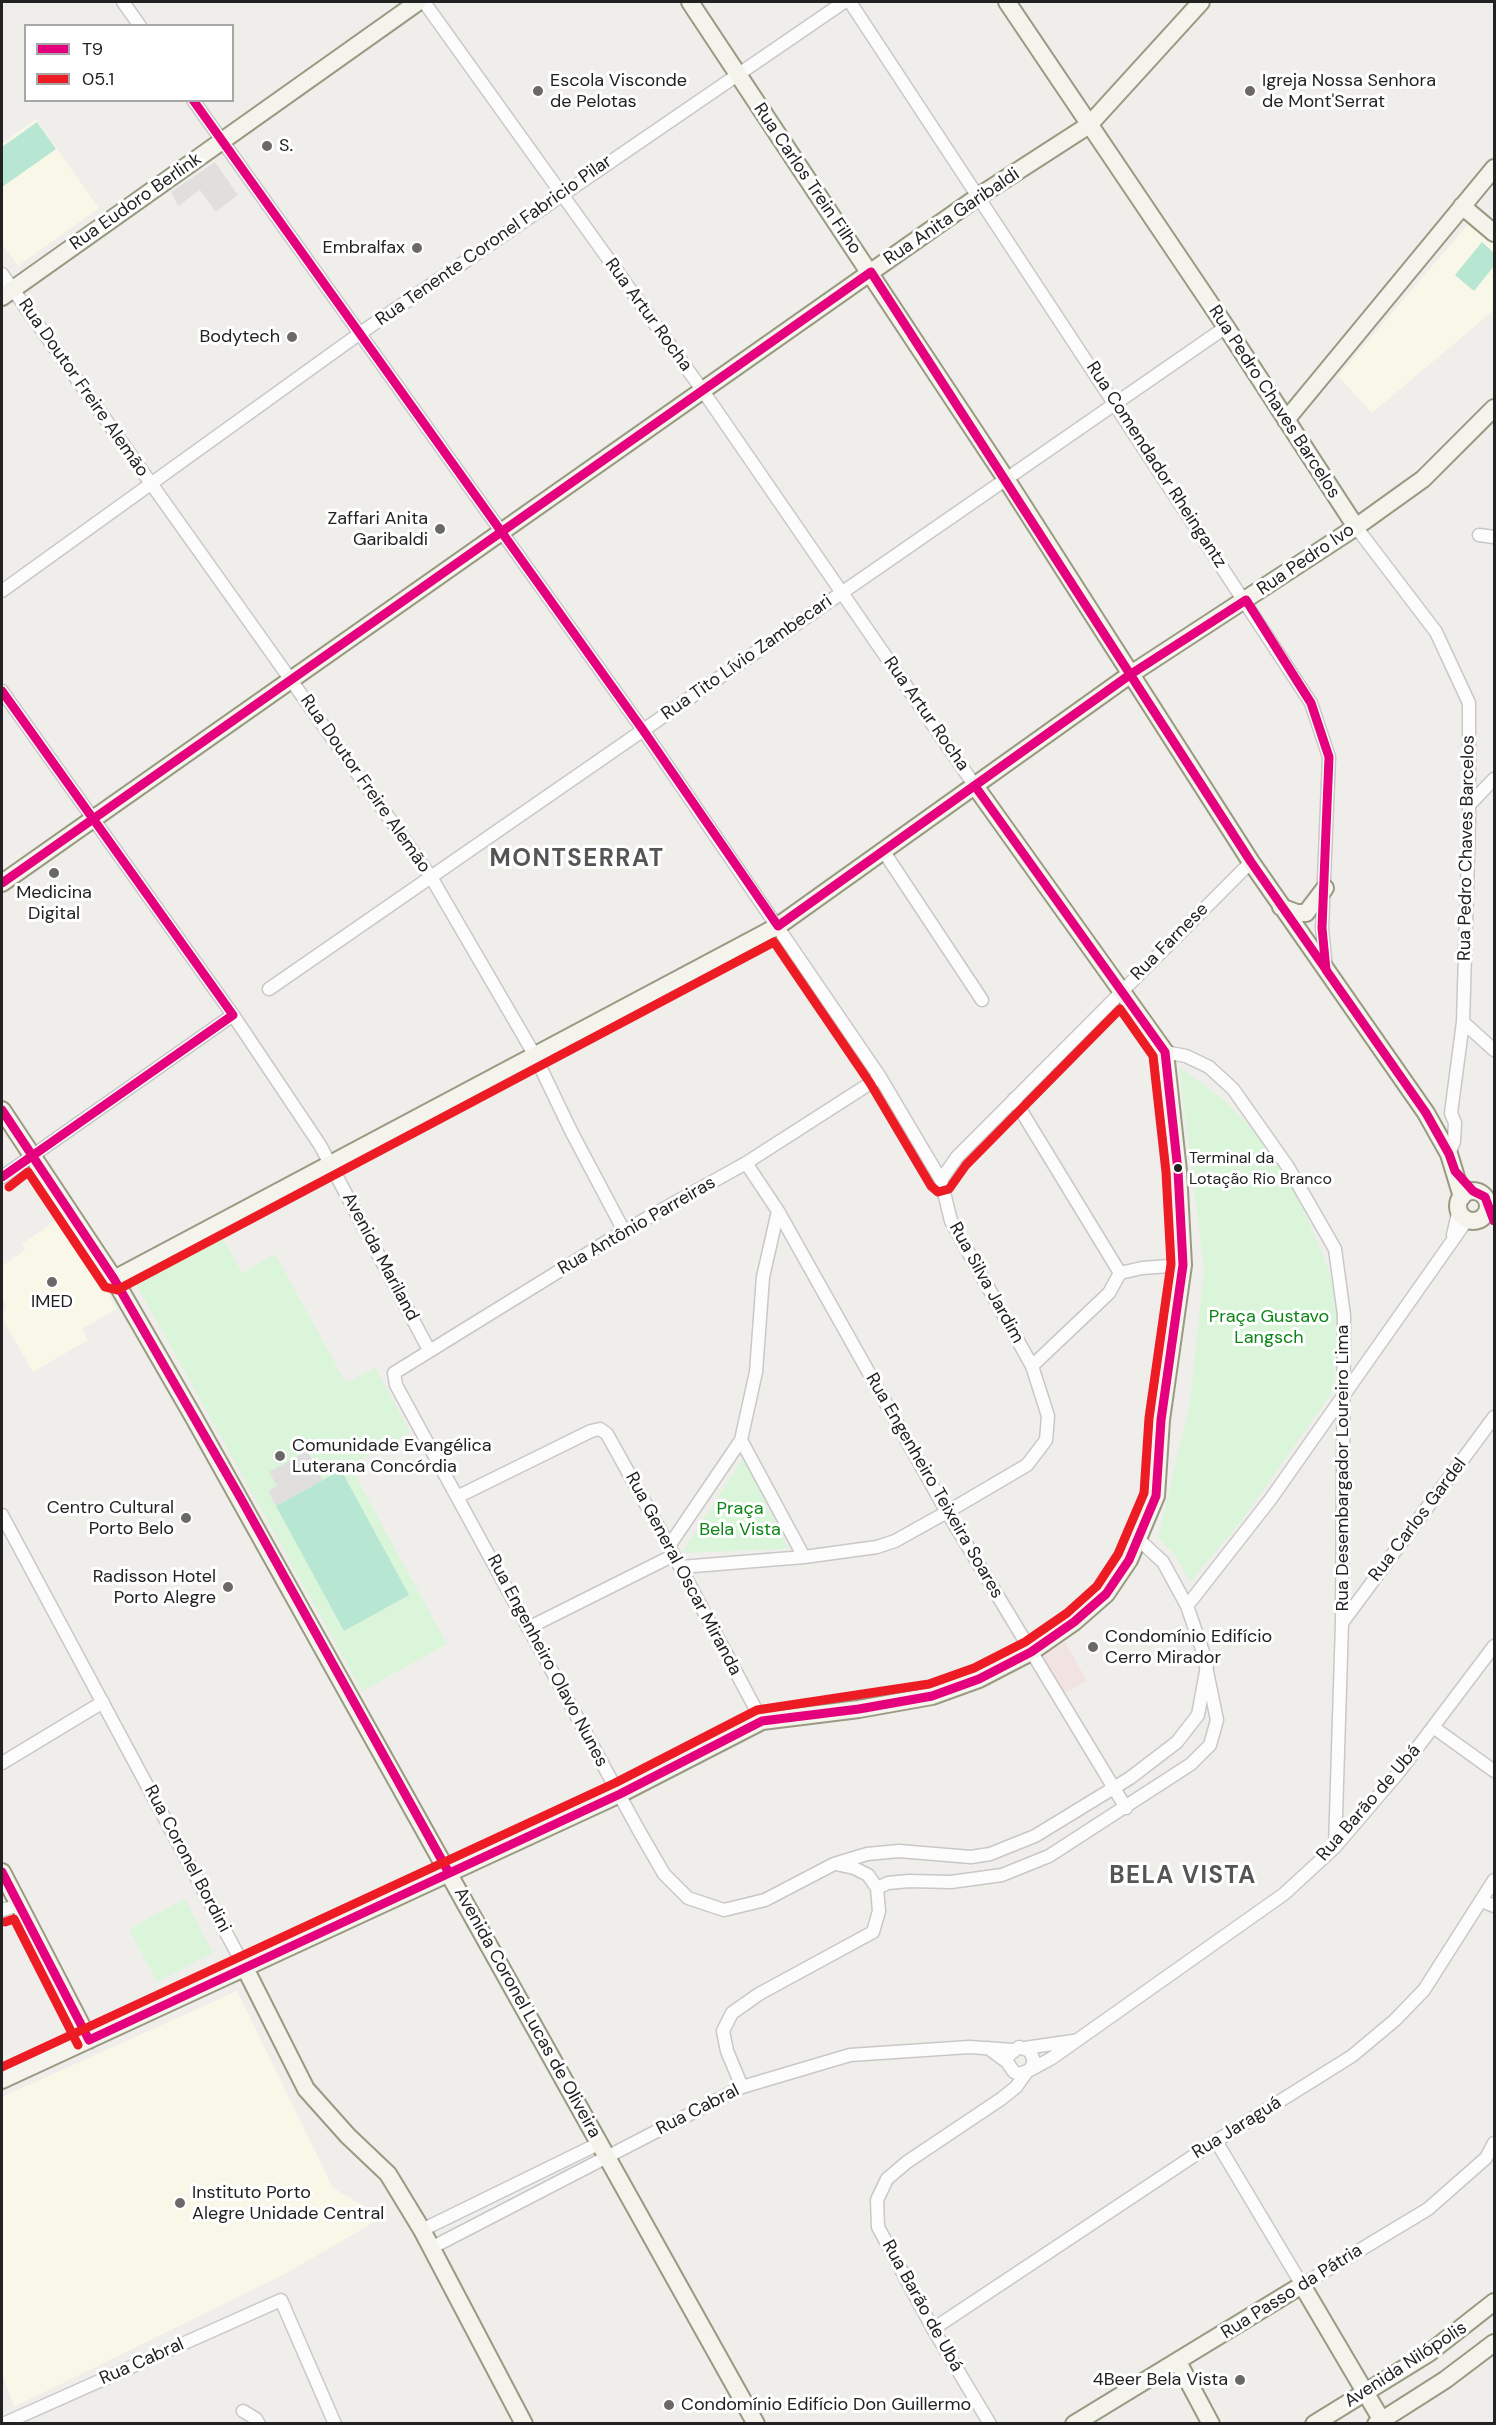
<!DOCTYPE html>
<meta charset="utf-8">
<style>
body{margin:0}
#map{position:relative;width:1496px;height:2425px;overflow:hidden;background:#f0eeeb;font-family:"DM Sans",sans-serif}
canvas{display:block}
.frame{position:absolute;inset:0;border:3px solid #222;pointer-events:none}
.legend{position:absolute;left:24px;top:24px;width:210px;height:78px;box-sizing:border-box;background:#fff;border:2px solid #a7a7a7;margin:0;padding:8px 10px;list-style:none;font-size:18px;color:#222}
.legend li{display:flex;align-items:center;gap:12px;height:30px}
.legend b{width:30px;border:2px solid #a7a7a7}
</style>
<div id="map">
<canvas width="1496" height="2425"></canvas>
<div class="frame"></div>
<ul class="legend">
<li><b style="height:8px;background:#e5007d"></b>T9</li>
<li><b style="height:8px;background:#ed1c24"></b>05.1</li>
</ul>
</div>
<script>
const context = document.querySelector('canvas').getContext('2d');
context.lineJoin = 'round';
function paint(path, color) { context.fillStyle = color; context.fill(path, 'evenodd'); }
const poly = rows => new Path2D(rows.map(r => 'M' + r).join(''));
function stroke(path, color, width, dash) { context.strokeStyle = color; context.lineWidth = width; context.lineCap = dash ? 'butt' : 'round'; context.setLineDash(dash || []); context.stroke(path); }
function label(font, color, halo, rows, align = 'center') {
  context.font = font + ' "DM Sans",sans-serif'; context.lineWidth = 6; context.setLineDash([]); context.textBaseline = 'middle'; context.strokeStyle = halo; context.fillStyle = color; for (const [text, x, y, turn = 0] of rows) {
    context.save(); context.translate(x, y); context.rotate((+turn || 0) * Math.PI / 180); context.textAlign = isNaN(turn) ? turn : align; if (halo) context.strokeText(text, 0, 0); context.fillText(text, 0, 0); context.restore();
  }
}
const commercial = poly([
 [1065,1642,1087,1681,1063,1694,1041,1656]
]);
const education = poly([
 [36,119,99,208,18,266,2,244,2,144],
 [1470,222,1494,243,1494,310,1372,413,1338,376],
 [61,1217,78,1241,117,1309,82,1329,88,1340,33,1372,2,1318,6,1305,2,1298,2,1266,25,1250,22,1244],
 [237,1991,333,2188,383,2217,285,2274,14,2407,2,2372,2,2097]
]);
const park = poly([
 [1179,1067,1223,1099,1255,1131,1284,1165,1326,1263,1342,1315,1333,1391,1239,1524,1190,1582,1175,1555,1158,1538,1190,1403,1204,1270],
 [220,1233,242,1273,275,1254,346,1383,375,1368,410,1432,350,1466,447,1644,362,1691,134,1280],
 [743,1458,789,1549,682,1553],
 [185,1899,213,1953,157,1982,129,1929]
]);
const pitch = poly([
 [37,122,56,149,2,187,2,147],
 [1482,242,1494,253,1494,266,1474,291,1455,275],
 [341,1470,409,1595,344,1631,276,1506]
]);
const parking = poly([
 [215,162,238,195,216,212,200,190,178,206,171,192],
 [307,1451,323,1480,276,1506,268,1491,277,1486,269,1472]
]);
const street = poly([
 [123,2,140,26],
 [424,2,703,391,975,786],
 [850,2,1311,703,1329,757,1322,928,1326,969],
 [193,100,643,730,880,1077,941,1180,951,1221,1032,1366,1048,1416,1046,1440,1027,1465,947,1512,895,1541,877,1547,804,1557,681,1567],
 [2,274,431,877,534,1054,571,1131,624,1231],
 [1356,527,1436,632,1469,703,1469,822,1463,1022,1451,1113,1455,1123,1454,1141,1449,1154],
 [1479,535,1494,537],
 [2,591,359,334,844,2],
 [2,691,233,1015,320,1145,429,1350],
 [1469,805,1494,779],
 [884,852,982,1000],
 [269,989,1226,327],
 [1463,1022,1494,1050],
 [1165,1052,1186,1056,1209,1067,1233,1089,1288,1167,1335,1249,1344,1315,1342,1623,1335,1847],
 [880,1077,746,1163,624,1231,394,1373,396,1385,638,1829,664,1874,688,1898,724,1910,765,1900,834,1864,867,1854,899,1851,971,1857,990,1854,1035,1836,1130,1778,1177,1742,1198,1715,1207,1666],
 [1014,1099,1120,1273],
 [746,1163,778,1211,947,1512,1126,1808],
 [2,1177,233,1015],
 [941,1180,957,1157,1251,862],
 [1453,1235,1459,1209],
 [1032,1366,1109,1293,1120,1273,1142,1268,1183,1265],
 [741,1440,804,1557],
 [459,1496,591,1431,600,1429,607,1434,669,1546,762,1721],
 [2,1515,245,1968],
 [669,1546,741,1440,756,1372,763,1277,778,1211],
 [1187,1606,1270,1500,1467,1220],
 [1342,1623,1494,1417],
 [528,1628,674,1555],
 [1433,1727,1494,1771],
 [2,1763,103,1702],
 [877,1888,888,1883,909,1881,951,1882,1002,1875,1049,1856,1191,1764,1210,1745,1217,1720,1203,1652,1187,1606,1163,1562,1137,1538],
 [1482,1901,1494,1906],
 [2,1910,20,1905],
 [988,2048,1007,2062,1014,2072,1019,2074,1030,2070,1034,2061,1030,2051,1019,2047,1008,2056,1007,2062],
 [1025,2048,1073,2041],
 [1030,2070,1052,2058,1284,1894,1335,1847,1399,1772,1494,1646],
 [742,2087,727,2051,723,2031,732,2013,759,1994,873,1932,879,1911,877,1888,868,1875,854,1868,836,1864],
 [1216,2141,1302,2285,1428,2209,1486,2158,1494,2143],
 [422,2230,600,2143],
 [431,2248,742,2087,850,2055,969,2047,1013,2050],
 [933,2329,1216,2141,1352,2056,1395,2020,1424,1990,1494,1880],
 [243,2411,256,2419,259,2424],
 [3,2424,281,2300,335,2424],
 [990,2424,933,2329,878,2227,877,2200,887,2179,907,2162,1001,2099,1016,2087,1026,2073]
]);
const secondary = poly([
 [690,2,1006,479,1251,862,1426,1113,1449,1154,1462,1197],
 [1007,2,1226,327,1356,527],
 [1462,206,1494,233],
 [2,297,418,2],
 [1286,420,1494,168],
 [2,883,979,196,1089,125,1201,2],
 [1281,907,1297,913,1306,913,1325,888],
 [2,1110,114,1279,193,1416,756,2424],
 '1458 1206a15 15 0 1 1 30 0a15 15 0 1 1-30 0Z',
 [114,1279,778,926,1131,674,1356,527,1423,479,1494,408],
 [2,1872,89,2040],
 [245,1968,306,2089,348,2136,388,2174,422,2230,524,2424],
 [2,2080,620,1794,762,1721,859,1709,932,1696,979,1679,1031,1652,1074,1622,1106,1594,1129,1560,1156,1496,1161,1420,1183,1265,1178,1171,1165,1052,975,786],
 [1178,2362,1211,2424],
 [1074,2424,1302,2285,1384,2424],
 [1314,2424,1429,2353,1494,2302],
 [1376,2424,1445,2380,1494,2343]
]);
const bus1 = poly([
 [193,100,643,730,778,926,1131,674,1246,600,1311,703,1329,757,1322,928,1326,970,1426,1113,1449,1154,1455,1171,1473,1191,1485,1197,1494,1221],
 [2,691,233,1015,2,1177],
 [2,883,871,272,1251,862,1327,971],
 [2,1110,114,1279,240,1497,449,1873],
 [2,1872,89,2040,620,1794,762,1721,859,1709,932,1696,979,1679,1031,1652,1074,1622,1106,1594,1129,1560,1156,1496,1161,1420,1183,1265,1178,1171,1165,1052,975,786]
]);
const bus2 = poly([
 [5,1922,14,1919,78,2045],
 [2,2067,615,1783,757,1710,929,1684,974,1668,1025,1642,1067,1613,1097,1586,1118,1554,1144,1493,1149,1418,1171,1264,1166,1172,1153,1056,1120,1009,966,1165,949,1189,938,1192,931,1186,870,1083,774,942,117,1290,105,1287,28,1172,9,1187]
]);
const markers = [
 [538,91,6,"#6a6968"],
 [1250,91,6,"#6a6968"],
 [267,146,6,"#6a6968"],
 [417,248,6,"#6a6968"],
 [292,337,6,"#6a6968"],
 [440,529,6,"#6a6968"],
 [54,873,6,"#6a6968"],
 [1178,1168,5,"#222"],
 [52,1282,6,"#6a6968"],
 [280,1456,6,"#6a6968"],
 [186,1518,6,"#6a6968"],
 [228,1587,6,"#6a6968"],
 [1093,1647,6,"#6a6968"],
 [180,2203,6,"#6a6968"],
 [1240,2380,6,"#6a6968"],
 [669,2405,6,"#6a6968"]
];
const busNames = [
 ["Terminal da",1189,1159],
 ["Lotação Rio Branco",1189,1180]
];
const poiNames = [
 ["Escola Visconde",550,81],
 ["de Pelotas",550,102],
 ["Igreja Nossa Senhora",1262,81],
 ["de Mont'Serrat",1262,102],
 ["S.",279,146],
 ["Embralfax",405,248,"right"],
 ["Bodytech",280,337,"right"],
 ["Zaffari Anita",428,519,"right"],
 ["Garibaldi",428,540,"right"],
 ["Medicina",54,893,"center"],
 ["Digital",54,914,"center"],
 ["IMED",52,1302,"center"],
 ["Comunidade Evangélica",292,1446],
 ["Luterana Concórdia",292,1467],
 ["Centro Cultural",174,1508,"right"],
 ["Porto Belo",174,1529,"right"],
 ["Radisson Hotel",216,1577,"right"],
 ["Porto Alegre",216,1598,"right"],
 ["Condomínio Edifício",1105,1637],
 ["Cerro Mirador",1105,1658],
 ["Instituto Porto",192,2193],
 ["Alegre Unidade Central",192,2214],
 ["4Beer Bela Vista",1228,2380,"right"],
 ["Condomínio Edifício Don Guillermo",681,2405]
];
const streetNames = [
 ["Rua Carlos Trein Filho",807,179,56],
 ["Rua Eudoro Berlink",136,202,-35],
 ["Rua Anita Garibaldi",952,217,-34],
 ["Rua Tenente Coronel Fabricio Pilar",494,241,-35],
 ["Rua Artur Rocha",648,315,54],
 ["Rua Doutor Freire Alemão",83,388,55],
 ["Rua Pedro Chaves Barcelos",1274,402,57],
 ["Rua Comendador Rheingantz",1156,465,57],
 ["Rua Pedro Ivo",1306,560,-34],
 ["Rua Tito Lívio Zambecari",747,658,-35],
 ["Rua Artur Rocha",926,714,55],
 ["Rua Doutor Freire Alemão",365,784,55],
 ["Rua Pedro Chaves Barcelos",1467,848,-89],
 ["Rua Farnese",1170,942,-45],
 ["Rua Antônio Parreiras",637,1226,-30],
 ["Avenida Mariland",380,1257,62],
 ["Rua Silva Jardim",986,1283,61],
 ["Rua Desembargador Loureiro Lima",1343,1468,-90],
 ["Rua Engenheiro Teixeira Soares",934,1486,60],
 ["Rua Carlos Gardel",1418,1520,-53],
 ["Rua General Oscar Miranda",683,1574,62],
 ["Rua Engenheiro Olavo Nunes",547,1661,62],
 ["Rua Barão de Ubá",1369,1803,-49],
 ["Rua Coronel Bordini",187,1859,62],
 ["Avenida Coronel Lucas de Oliveira",527,2013,61],
 ["Rua Cabral",698,2110,-27],
 ["Rua Jaraguá",1237,2128,-32],
 ["Rua Passo da Pátria",1292,2292,-32],
 ["Rua Barão de Ubá",922,2306,61],
 ["Rua Cabral",142,2362,-24],
 ["Avenida Nilópolis",1406,2365,-33]
];
const parkNames = [
 ["Praça Gustavo",1269,1317],
 ["Langsch",1269,1338],
 ["Praça",740,1509],
 ["Bela Vista",740,1530]
];
const districtNames = [
 ["MONTSERRAT",577,860],
 ["BELA VISTA",1183,1877]
];
paint(commercial, '#f1e3e1');
paint(education, '#f8f7e8');
paint(park, '#daf5da');
paint(pitch, '#b7e6d2');
paint(parking, '#e0dfde');
stroke(street, '#c9c8c7', 15);
stroke(secondary, '#999a82', 20);
stroke(street, '#fdfcfc', 12);
stroke(secondary, '#f4f4ed', 16);
stroke(bus1, '#e5007d', 9);
stroke(bus2, '#ed1c24', 9);
for (const [x, y, r, color] of markers) { const dot = new Path2D(); dot.arc(x, y, r, 0, 2 * Math.PI); context.fillStyle = color; context.fill(dot); stroke(dot, '#fff', 2); }
label('16px', '#222', '#fff', busNames, 'left');
label('18px', '#222', '#fff', poiNames, 'left');
label('18px', '#222', '#fff', streetNames);
label('18px', '#0c8416', '#fff', parkNames);
context.letterSpacing = '1.5px';
label('bold 24px', '#555', '#fff', districtNames);
context.letterSpacing = '0px';
</script>
